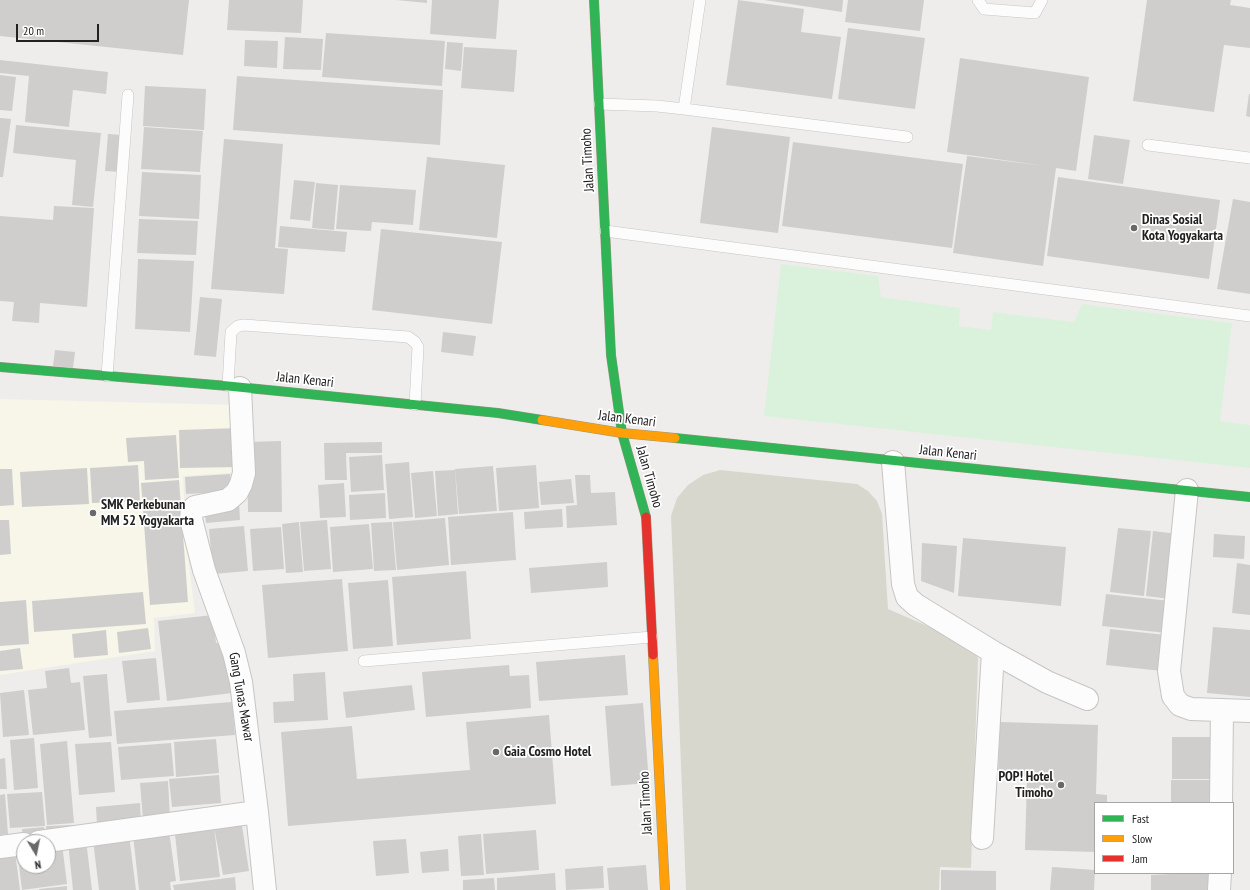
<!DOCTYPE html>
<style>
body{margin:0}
#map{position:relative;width:1250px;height:890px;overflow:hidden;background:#efedeb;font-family:"PT Sans Narrow",sans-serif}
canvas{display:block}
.legend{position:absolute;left:1094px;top:802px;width:140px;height:72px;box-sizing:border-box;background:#fff;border:1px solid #a6a6a6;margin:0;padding:5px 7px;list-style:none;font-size:12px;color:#212121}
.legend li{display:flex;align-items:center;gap:8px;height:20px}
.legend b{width:20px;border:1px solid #a6a6a6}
.north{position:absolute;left:16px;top:834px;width:40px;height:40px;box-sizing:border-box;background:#fff;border:1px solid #a6a6a6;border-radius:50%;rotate:170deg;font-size:11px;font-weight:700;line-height:16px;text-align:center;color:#212121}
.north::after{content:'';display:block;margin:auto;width:14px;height:18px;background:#696868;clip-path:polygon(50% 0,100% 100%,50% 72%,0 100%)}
.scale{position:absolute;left:16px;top:24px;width:83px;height:18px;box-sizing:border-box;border:2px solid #212121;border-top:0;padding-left:5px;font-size:12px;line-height:14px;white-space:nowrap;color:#212121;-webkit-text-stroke:3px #fff;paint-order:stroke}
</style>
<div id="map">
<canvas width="1250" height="890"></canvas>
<ul class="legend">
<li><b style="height:5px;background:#30b455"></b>Fast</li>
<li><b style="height:5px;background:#ff9f0a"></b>Slow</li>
<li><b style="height:5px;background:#e5322d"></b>Jam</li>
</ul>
<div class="north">N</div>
<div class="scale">20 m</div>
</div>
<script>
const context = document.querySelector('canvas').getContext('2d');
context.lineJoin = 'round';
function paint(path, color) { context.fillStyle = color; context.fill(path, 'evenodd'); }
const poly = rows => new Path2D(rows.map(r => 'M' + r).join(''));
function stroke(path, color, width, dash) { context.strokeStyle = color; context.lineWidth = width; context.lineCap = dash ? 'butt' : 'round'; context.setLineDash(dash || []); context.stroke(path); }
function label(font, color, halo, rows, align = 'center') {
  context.font = font + ' "PT Sans Narrow",sans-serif'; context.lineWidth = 3.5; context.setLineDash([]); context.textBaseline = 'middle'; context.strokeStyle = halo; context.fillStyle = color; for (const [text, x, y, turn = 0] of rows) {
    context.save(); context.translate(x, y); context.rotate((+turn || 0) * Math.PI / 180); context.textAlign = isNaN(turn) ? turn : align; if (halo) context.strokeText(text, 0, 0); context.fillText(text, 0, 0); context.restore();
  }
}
const education = poly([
 [0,399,239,405,243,472,183,476,187,550,195,613,154,618,155,651,0,675]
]);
const construction = poly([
 [720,470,857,484,868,491,877,501,882,514,888,609,962,641,972,648,978,658,971,868,940,867,939,890,686,890,671,516,677,498,688,485,703,475]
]);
const park = poly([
 [781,264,878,276,881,297,960,308,959,326,991,330,993,312,1074,322,1082,304,1232,323,1220,421,1250,425,1250,468,764,416]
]);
const building = poly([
 [0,0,189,0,183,55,0,36],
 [229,0,303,0,301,33,227,30],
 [396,0,427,0,427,3],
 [432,0,499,0,496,39,430,34],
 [738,0,804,9,801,32,841,37,832,99,726,85],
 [764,0,843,0,842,12],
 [848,0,924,0,920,31,845,22],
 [1147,0,1231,0,1230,5,1250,8,1250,48,1224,45,1214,112,1133,101],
 [848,28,925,38,915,109,838,99],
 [326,33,445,41,442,86,322,77],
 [285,37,323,39,321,70,283,69],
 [245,40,278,41,277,68,244,66],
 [447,42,463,43,461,71,445,69],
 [464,47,517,50,514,92,461,88],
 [960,58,1089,77,1076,171,1056,168,1043,266,953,253,967,156,1045,166,947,152],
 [0,60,108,72,106,94,73,90,69,127,25,122,29,76,0,73],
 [0,75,16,77,12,111,0,110],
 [237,76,443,90,440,145,233,130],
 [145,86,206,89,204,130,143,126],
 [1249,94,1250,94,1250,117,1246,116],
 [0,118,11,119,3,177,0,177],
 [16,125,101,133,93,207,72,205,76,160,13,153],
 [144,127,203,131,200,172,141,169],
 [712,127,790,137,778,233,700,223],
 [108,134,123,135,120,172,105,171],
 [1094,135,1130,140,1123,184,1088,179],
 [224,139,283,144,275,248,288,249,284,294,211,289],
 [793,142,963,164,952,248,782,226],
 [427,157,505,165,497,238,419,230],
 [142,172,201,175,199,219,139,216],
 [1058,177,1220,200,1209,279,1047,256],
 [294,180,315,182,310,221,290,219],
 [316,183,338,185,334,230,312,228],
 [340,185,416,190,413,225,372,222,371,231,336,229],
 [1233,199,1250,202,1250,294,1217,289],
 [54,206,94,208,87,307,40,303,39,323,12,321,14,302,0,301,0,216,53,220],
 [139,219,198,221,196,255,137,253],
 [280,226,347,232,345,252,278,247],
 [381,229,502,242,492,324,372,310],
 [138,259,194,261,190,332,135,329],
 [200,297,222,299,216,357,194,355],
 [443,332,476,336,473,356,441,352],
 [55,350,75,352,73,368,53,366],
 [239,428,240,467,180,468,179,430],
 [176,435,179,478,145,480,144,461,128,462,126,438],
 [281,441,282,512,248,512,247,442],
 [382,442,382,453,346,453,347,480,325,480,324,443],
 [382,455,384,490,351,492,349,457],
 [409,462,413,517,389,519,385,464],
 [138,465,140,501,92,503,90,468],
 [536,465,539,508,499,511,496,468],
 [493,466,497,511,459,514,455,469],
 [87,468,89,504,22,507,20,472],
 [0,469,12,469,14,505,0,506],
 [455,470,458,514,438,516,435,471],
 [433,471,437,516,415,518,411,473],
 [230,474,231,492,186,494,185,477],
 [575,475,590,475,591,493,615,492,617,525,567,528,566,506,577,505],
 [571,479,574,503,541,505,539,482],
 [179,480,188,602,150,605,141,483],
 [344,483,346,517,320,518,318,485],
 [385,493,386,518,350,520,349,495],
 [239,503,240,520,206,523,204,506],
 [562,509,563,527,525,529,524,512],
 [513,512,516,560,451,565,448,517],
 [445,518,449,565,397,570,393,522],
 [0,520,9,520,11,554,0,555],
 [327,520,331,569,304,571,300,522],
 [299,522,303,572,286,573,282,524],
 [392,522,396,570,374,571,371,523],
 [369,524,373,569,333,572,330,527],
 [244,526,248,571,213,574,209,529],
 [281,527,284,569,253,571,250,529],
 [1118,528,1151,531,1144,596,1110,592],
 [1153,531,1178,534,1170,599,1146,596],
 [1214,534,1245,536,1244,559,1213,557],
 [963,538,1066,547,1061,606,958,596],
 [922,543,957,546,954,593,921,581],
 [607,562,608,587,531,593,529,568],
 [1237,563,1250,565,1250,615,1232,613],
 [466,571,471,639,397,645,392,577],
 [342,579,348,651,268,658,262,585],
 [388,580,393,646,353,649,348,583],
 [143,592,146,624,34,632,32,601],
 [1106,594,1170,601,1166,633,1102,626],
 [26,600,29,644,0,646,0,602],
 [213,615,216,643,226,642,232,693,167,701,158,621],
 [1213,627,1250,630,1250,697,1207,693],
 [148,628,151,649,119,653,117,632],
 [1110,629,1166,635,1162,671,1106,665],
 [106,630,108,655,74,658,72,634],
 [20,648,23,669,0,671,0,651],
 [625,655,628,695,539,701,536,662],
 [156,658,160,700,127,703,122,661],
 [509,665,510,676,529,675,531,708,426,717,422,672],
 [69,668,71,683,80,682,85,730,33,735,28,690,47,688,45,671],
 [325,672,328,720,274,723,273,702,294,701,293,674],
 [107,674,112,736,89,738,83,676],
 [412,685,415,710,346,718,343,692],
 [24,690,29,735,3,737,0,693],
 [232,702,235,735,117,744,114,711],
 [643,703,649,783,611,786,605,706],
 [549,715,556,804,288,826,281,732,352,726,357,779,470,770,466,722],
 [1000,722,1098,725,1096,794,1107,795,1107,803,1095,803,1095,852,1025,850,1027,776,998,775],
 [1172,737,1216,737,1216,779,1172,779],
 [34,738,38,788,14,790,10,740],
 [216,739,219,773,176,777,174,742],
 [67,741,74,823,47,825,40,744],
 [111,742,115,792,79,795,75,744],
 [171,743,174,776,121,780,118,747],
 [5,758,7,789,0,789,0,759],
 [219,775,221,803,172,807,169,779],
 [1171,780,1215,780,1215,803,1171,803],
 [168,781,170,818,143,820,140,783],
 [42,792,45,826,10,828,7,794],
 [5,794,8,834,0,835,0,795],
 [140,803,141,822,97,825,96,807],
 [241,819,249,871,223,875,214,827,220,877,180,881,174,825],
 [73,825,74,834,47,837,46,826],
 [44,827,45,837,23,839,22,829],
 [536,830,539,870,486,874,483,834],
 [169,831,176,881,170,882,171,890,139,890,133,835],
 [481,834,484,875,461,876,458,836],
 [129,835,136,890,99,890,93,840],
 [406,839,409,873,376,876,373,841],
 [86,840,92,890,73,890,68,842],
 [62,844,67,884,22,890,17,849,24,848,24,866,48,866,48,845],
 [448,849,449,871,422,873,420,852],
 [15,852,20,890,0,890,0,854],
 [646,865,648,890,609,890,607,868],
 [603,866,604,888,566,890,565,869],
 [1052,867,1095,870,1094,890,1050,890],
 [941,870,996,871,996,890,941,890],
 [555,873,556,890,497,890,497,878],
 [1171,873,1214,873,1214,890,1151,890,1151,875,1171,874],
 [235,877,236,890,174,890,173,885],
 [494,878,495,890,463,890,463,880],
 [67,886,67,890,39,890,39,889]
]);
const lane = poly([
 [700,0,684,109,907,137],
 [978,0,984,9,1035,13,1042,0],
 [599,104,657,106,684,109],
 [1148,145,1250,158],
 [605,231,1250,316],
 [107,376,128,95],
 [228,386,231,332,238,326,244,325,408,337,415,342,418,347,415,405],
 [364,661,652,637]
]);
const street = poly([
 [240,388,244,473,241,484,237,492,228,500,195,507,192,510,191,519,204,570,234,653,241,682,257,812,265,890],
 [893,462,903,584,907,597,916,605,993,652,982,838],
 [1187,490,1169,671,1173,696,1180,705,1191,709,1250,711],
 [993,652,1047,682,1087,699],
 [1221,803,1222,710],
 [39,842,257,812],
 [0,847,24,844],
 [1219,890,1220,873]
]);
const fast = poly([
 [594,0,611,355,622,433,646,517],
 [0,367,228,386,498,413,542,420],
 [675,438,1250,497]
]);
const slow = poly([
 [542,420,622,433,675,438],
 [653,655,665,890]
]);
const jam = poly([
 [646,517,653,655]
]);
const markers = [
 [1134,228,4,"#696868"],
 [93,513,4,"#696868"],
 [496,752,4,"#696868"],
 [1061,785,4,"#696868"]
];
const streetNames = [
 ["Jalan Timoho",588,160,-93],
 ["Jalan Kenari",305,380,6],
 ["Jalan Kenari",627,419,7],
 ["Jalan Kenari",948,453,6],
 ["Jalan Timoho",649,477,74],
 ["Gang Tunas Mawar",241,697,80],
 ["Jalan Timoho",646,803,-93]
];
const poiNames = [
 ["Dinas Sosial",1142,220],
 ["Kota Yogyakarta",1142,236],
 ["SMK Perkebunan",101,505],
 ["MM 52 Yogyakarta",101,521],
 ["Gaia Cosmo Hotel",504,752],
 ["POP! Hotel",1053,777,"right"],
 ["Timoho",1053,793,"right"]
];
paint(education, '#f7f6e8');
paint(construction, '#d8d7cd');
paint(park, '#daf2db');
paint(building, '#d0cecc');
stroke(lane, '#c6c5c4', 12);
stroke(street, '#c6c5c4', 24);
stroke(fast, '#969882', 10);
stroke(slow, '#969882', 10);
stroke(jam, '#969882', 10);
stroke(lane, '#fdfcfc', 11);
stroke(street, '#fdfcfc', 22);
stroke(fast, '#30b455', 9);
stroke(slow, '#ff9f0a', 9);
stroke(jam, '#e5322d', 9);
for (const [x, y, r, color] of markers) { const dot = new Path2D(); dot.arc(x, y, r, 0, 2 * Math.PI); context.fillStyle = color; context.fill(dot); stroke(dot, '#fff', 1.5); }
label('14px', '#212121', '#fff', streetNames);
label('bold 14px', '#212121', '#fff', poiNames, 'left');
</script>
